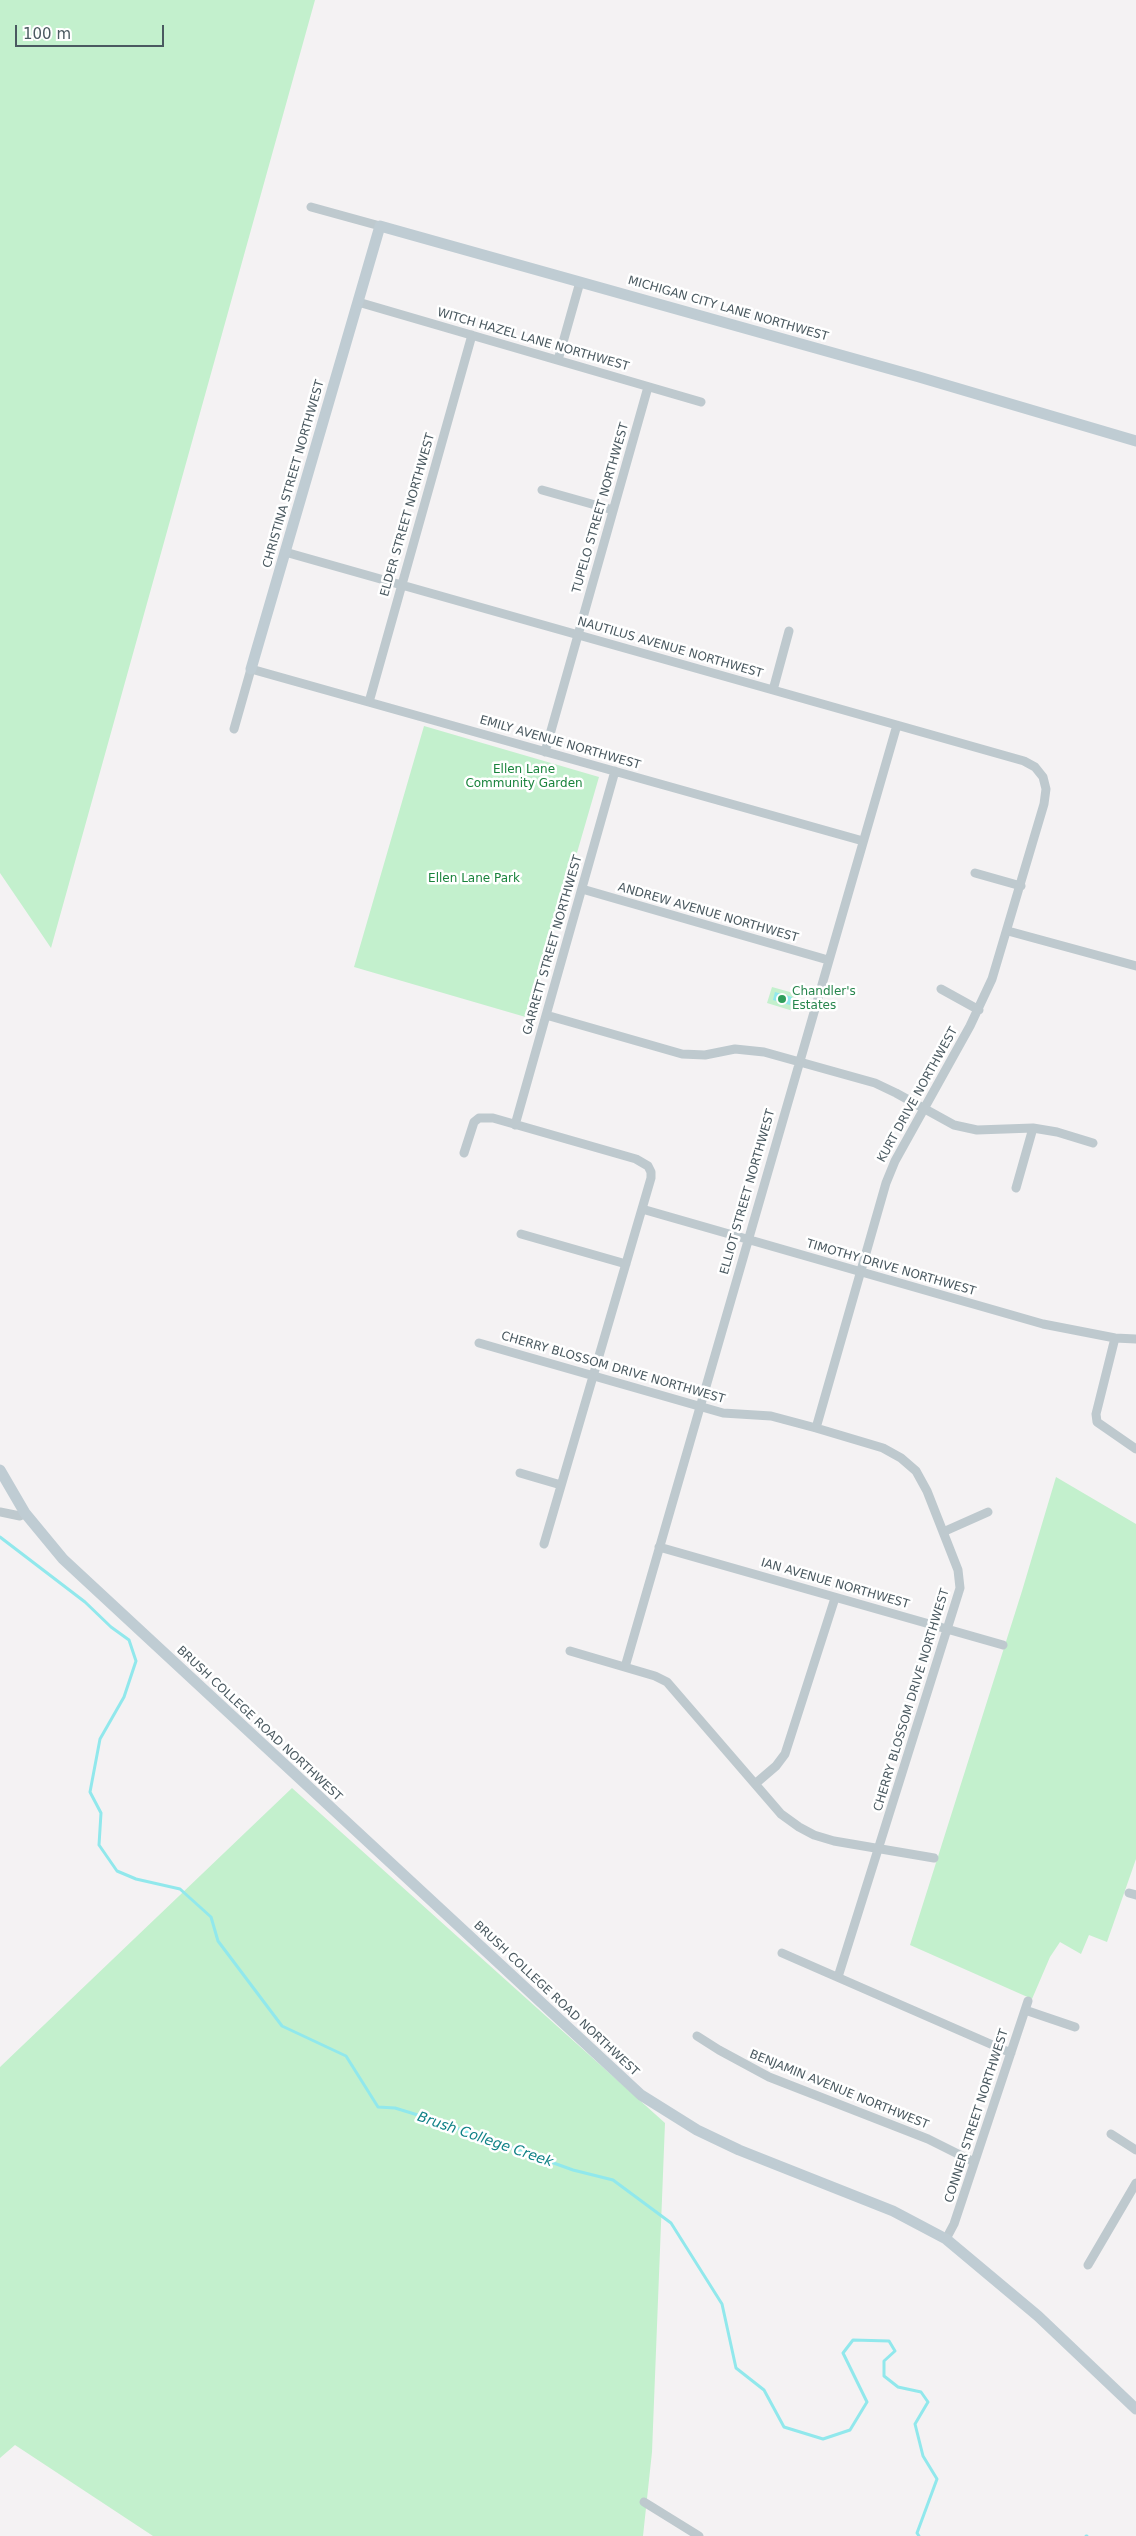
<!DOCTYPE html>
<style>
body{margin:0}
#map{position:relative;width:1136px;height:2536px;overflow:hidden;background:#f4f2f3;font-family:"DejaVu Sans",sans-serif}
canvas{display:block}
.scale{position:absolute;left:15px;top:25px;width:149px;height:22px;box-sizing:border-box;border:2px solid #4a5960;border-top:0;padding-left:6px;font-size:15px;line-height:18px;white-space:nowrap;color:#4a5960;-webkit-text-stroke:4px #fff;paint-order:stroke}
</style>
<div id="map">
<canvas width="1136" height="2536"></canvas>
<div class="scale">100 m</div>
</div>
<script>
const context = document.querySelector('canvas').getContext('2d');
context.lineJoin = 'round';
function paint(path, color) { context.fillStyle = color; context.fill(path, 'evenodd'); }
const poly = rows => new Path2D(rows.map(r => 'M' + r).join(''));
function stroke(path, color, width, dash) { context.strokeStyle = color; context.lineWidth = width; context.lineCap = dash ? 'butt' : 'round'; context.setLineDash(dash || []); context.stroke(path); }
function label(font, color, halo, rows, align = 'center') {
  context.font = font + ' "DejaVu Sans",sans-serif'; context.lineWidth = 5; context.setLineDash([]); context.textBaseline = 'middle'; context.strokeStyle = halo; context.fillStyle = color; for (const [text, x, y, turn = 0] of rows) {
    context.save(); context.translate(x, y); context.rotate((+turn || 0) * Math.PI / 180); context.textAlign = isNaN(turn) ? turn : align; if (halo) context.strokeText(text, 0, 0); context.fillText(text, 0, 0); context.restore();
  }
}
const green = poly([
 [0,0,315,0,51,948,0,873],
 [424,726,599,777,529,1018,354,967],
 [772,987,797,994,793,1011,767,1003],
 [1056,1477,1136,1524,1136,1859,1107,1942,1089,1935,1081,1954,1060,1942,1050,1957,1032,1999,910,1945,1022,1591],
 [292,1788,665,2123,652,2452,643,2536,153,2536,15,2445,0,2458,0,2067]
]);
const water = poly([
 [775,992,792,997,790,1005,773,1000]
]);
const stream = poly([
 [0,1537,85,1602,111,1627,129,1640,136,1661,124,1697,100,1739,90,1792,101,1813,99,1845,117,1871,136,1879,180,1889,211,1917,218,1941,282,2026,346,2056,378,2107,395,2108,434,2120,573,2170,613,2180,671,2223,722,2304,736,2368,764,2390,784,2427,823,2439,850,2430,867,2402,843,2353,853,2340,889,2341,895,2351,884,2361,884,2376,898,2387,921,2392,928,2402,915,2424,923,2456,937,2479,917,2533,919,2536],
 [1086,2536,1087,2536]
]);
const street = poly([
 [311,207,380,226],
 [358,302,701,402],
 [558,360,580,282],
 [542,490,613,510],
 [285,552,1024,761,1035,767,1043,777,1046,789,1044,804,992,979,970,1026,895,1161,886,1183,816,1428],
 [773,690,789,631],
 [369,702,472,335],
 [234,729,251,669,863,841],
 [545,752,648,387],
 [975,873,1021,886],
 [582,889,828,960],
 [1008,931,1136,966],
 [941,989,979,1010],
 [546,1015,682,1054,705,1055,735,1049,764,1052,875,1083,896,1093,954,1125,977,1130,1033,1128,1057,1132,1093,1143],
 [515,1125,615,771],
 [464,1153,474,1122,479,1118,493,1118,636,1159,648,1166,651,1172,651,1178,544,1544],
 [1016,1188,1033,1128],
 [642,1209,1043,1324,1115,1338,1136,1339],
 [521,1234,626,1264],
 [1115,1338,1096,1414,1097,1422,1136,1449],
 [479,1343,723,1413,771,1416,816,1428,883,1448,901,1458,916,1471,927,1491,958,1570,960,1588,838,1977],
 [520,1473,561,1485],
 [0,1512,20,1516,25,1513],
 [943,1532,988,1512],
 [659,1547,1003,1645],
 [570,1651,655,1676,667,1682,781,1814,799,1827,814,1835,834,1841,934,1858],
 [625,1667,897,725],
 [755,1784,776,1766,785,1754,835,1598],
 [1129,1893,1136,1895],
 [782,1953,1011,2053],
 [1025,2010,1075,2027],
 [697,2036,719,2050,769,2077,928,2139,974,2162],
 [1111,2134,1136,2150],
 [946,2239,954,2224,1028,2001],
 [1088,2265,1136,2183],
 [644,2502,699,2536]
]);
const secondary = poly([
 [251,669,380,226,919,377,1136,441],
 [0,1470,25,1513,63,1559,641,2095,697,2130,739,2150,893,2211,946,2239,1038,2316,1136,2409]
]);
const markers = [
 [782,999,5,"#2e9e5b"]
];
const streetNames = [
 ["MICHIGAN CITY LANE NORTHWEST",728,309,16],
 ["WITCH HAZEL LANE NORTHWEST",533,340,16],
 ["CHRISTINA STREET NORTHWEST",294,474,-74],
 ["TUPELO STREET NORTHWEST",601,508,-74],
 ["ELDER STREET NORTHWEST",408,515,-74],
 ["NAUTILUS AVENUE NORTHWEST",670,648,16],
 ["EMILY AVENUE NORTHWEST",560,743,16],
 ["ANDREW AVENUE NORTHWEST",708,913,16],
 ["GARRETT STREET NORTHWEST",553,945,-74],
 ["KURT DRIVE NORTHWEST",918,1095,-61],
 ["ELLIOT STREET NORTHWEST",748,1192,-74],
 ["TIMOTHY DRIVE NORTHWEST",891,1268,16],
 ["CHERRY BLOSSOM DRIVE NORTHWEST",613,1368,16],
 ["IAN AVENUE NORTHWEST",835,1584,16],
 ["CHERRY BLOSSOM DRIVE NORTHWEST",912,1700,-73],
 ["BRUSH COLLEGE ROAD NORTHWEST",259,1724,43],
 ["BRUSH COLLEGE ROAD NORTHWEST",556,1999,43],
 ["BENJAMIN AVENUE NORTHWEST",839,2090,22],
 ["CONNER STREET NORTHWEST",977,2116,-72]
];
const parkNames = [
 ["Ellen Lane",524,770],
 ["Community Garden",524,784],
 ["Ellen Lane Park",474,879]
];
const leisureNames = [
 ["Chandler's",792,992],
 ["Estates",792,1006]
];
const waterNames = [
 ["Brush College Creek",485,2140,19]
];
paint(green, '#c3f0cd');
paint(water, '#91e8ec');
stroke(stream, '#91e8ec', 3);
stroke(street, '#bec9ce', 9);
stroke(secondary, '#bfccd3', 11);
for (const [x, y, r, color] of markers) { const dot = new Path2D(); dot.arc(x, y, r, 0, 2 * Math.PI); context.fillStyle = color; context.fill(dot); stroke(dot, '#fff', 2); }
label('12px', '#4a5960', '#fff', streetNames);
label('12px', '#19833c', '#fff', parkNames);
label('12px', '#27864d', '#fff', leisureNames, 'left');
label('italic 14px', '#108287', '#fff', waterNames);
</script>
